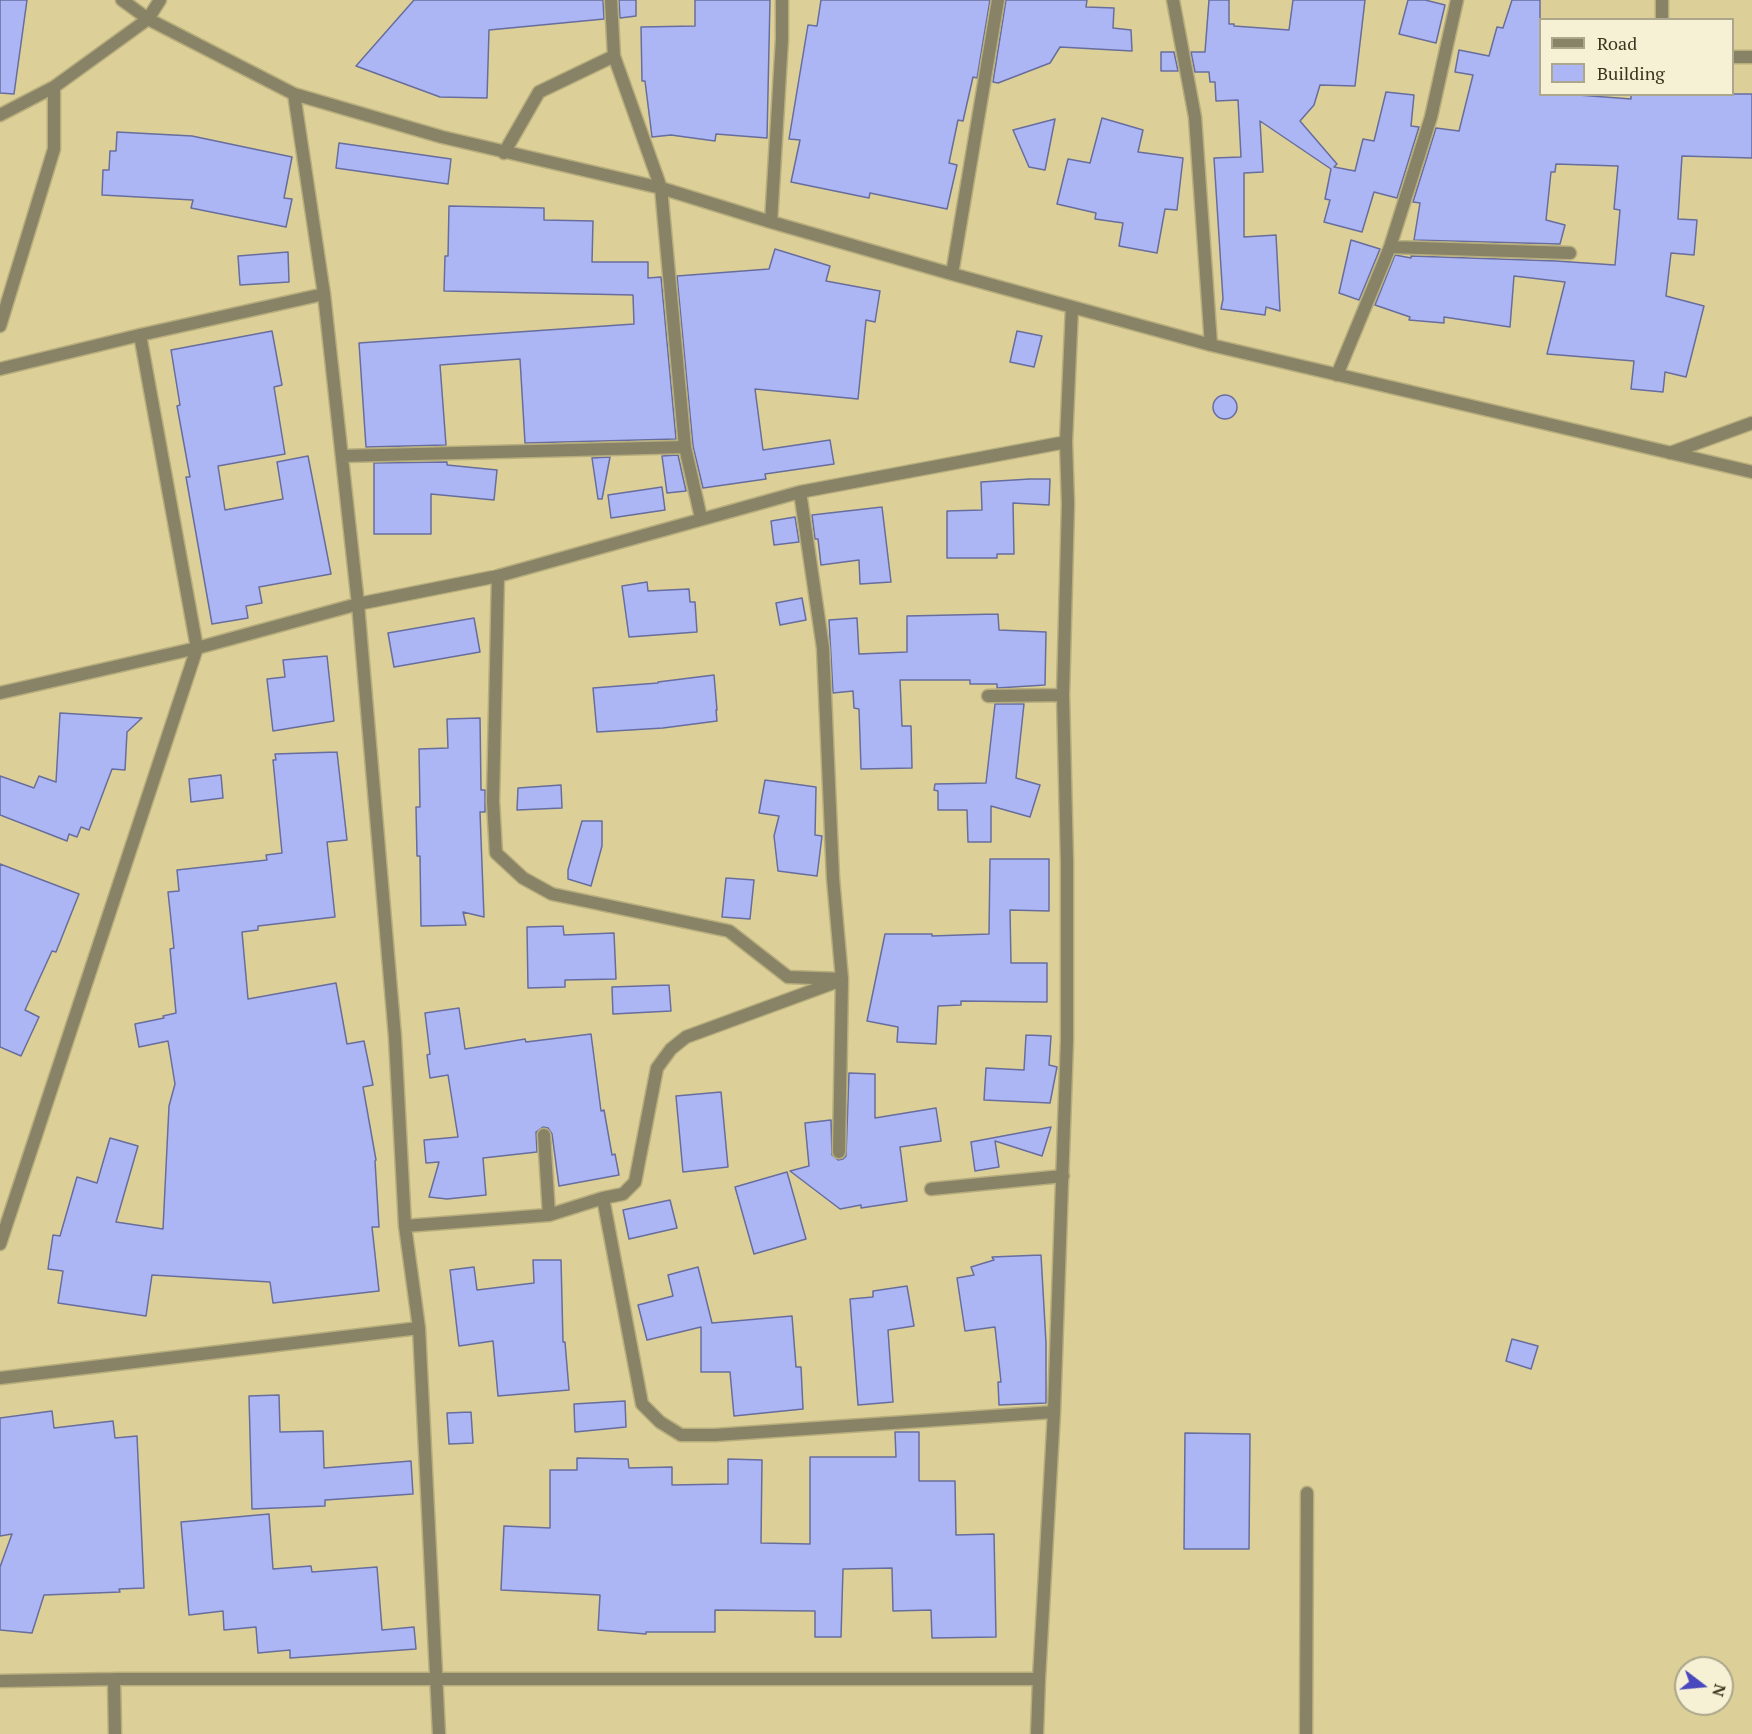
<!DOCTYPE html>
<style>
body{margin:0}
#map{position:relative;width:1752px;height:1734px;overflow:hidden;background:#dcd098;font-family:"PT Serif",serif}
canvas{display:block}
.legend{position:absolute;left:1539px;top:18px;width:195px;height:78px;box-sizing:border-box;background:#f6f1d5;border:2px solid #aba68c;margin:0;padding:8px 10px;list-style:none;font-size:18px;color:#3a351e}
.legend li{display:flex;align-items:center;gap:12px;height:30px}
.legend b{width:30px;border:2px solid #aba68c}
.north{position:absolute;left:1674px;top:1656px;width:60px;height:60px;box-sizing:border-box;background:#f6f1d5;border:2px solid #aba68c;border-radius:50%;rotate:106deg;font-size:16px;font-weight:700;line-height:24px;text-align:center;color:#3a351e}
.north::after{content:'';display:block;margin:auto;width:21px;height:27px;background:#4a48be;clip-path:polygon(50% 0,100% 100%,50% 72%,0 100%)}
</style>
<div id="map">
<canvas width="1752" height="1734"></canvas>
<ul class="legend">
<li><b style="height:8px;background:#888367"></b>Road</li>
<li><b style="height:16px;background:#adb6f5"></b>Building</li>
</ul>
<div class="north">N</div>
</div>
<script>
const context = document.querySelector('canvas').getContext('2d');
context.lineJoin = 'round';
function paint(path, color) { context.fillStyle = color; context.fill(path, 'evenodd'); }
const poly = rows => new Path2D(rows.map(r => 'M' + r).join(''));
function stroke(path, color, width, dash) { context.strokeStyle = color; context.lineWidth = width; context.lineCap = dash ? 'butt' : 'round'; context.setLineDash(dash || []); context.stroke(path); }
const building = poly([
 [0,0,27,0,14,94,0,93,0,0],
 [414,0,603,0,604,19,489,30,487,98,440,97,356,66,414,0],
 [619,0,636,0,636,16,620,18,619,0],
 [695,0,770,0,767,138,716,134,715,141,671,135,652,137,645,81,642,81,641,27,695,26,695,0],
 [821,0,990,0,977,78,973,77,963,121,958,120,949,163,957,165,947,209,870,193,869,198,791,182,800,140,789,139,808,25,817,26,821,0],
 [1006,0,1087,0,1086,7,1114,8,1113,28,1131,30,1132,51,1060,47,1050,63,998,83,993,82,1006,0],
 [1209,0,1229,0,1229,24,1234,24,1234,26,1289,30,1293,0,1365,0,1355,86,1320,85,1314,105,1300,121,1337,164,1334,167,1355,171,1363,139,1374,141,1386,92,1414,95,1411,126,1419,127,1397,198,1374,192,1362,232,1324,222,1330,200,1325,199,1331,169,1260,121,1263,172,1244,173,1244,237,1276,235,1280,311,1266,307,1265,315,1221,309,1223,299,1214,158,1241,157,1238,100,1216,101,1215,82,1210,82,1209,72,1195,72,1191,52,1205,52,1209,0],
 [1408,0,1425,0,1445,5,1436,43,1399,34,1408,0],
 [1512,0,1540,0,1540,94,1565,94,1631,99,1631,94,1752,94,1752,158,1682,156,1678,219,1697,220,1694,255,1671,253,1666,296,1704,306,1686,377,1665,372,1663,392,1631,389,1634,361,1547,354,1565,282,1514,276,1510,327,1444,317,1444,323,1409,320,1410,317,1375,305,1395,255,1411,258,1411,256,1556,261,1615,265,1620,210,1614,209,1618,166,1556,164,1555,172,1551,172,1546,220,1565,225,1560,244,1414,240,1420,203,1413,202,1436,128,1459,131,1473,75,1455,72,1459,50,1489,56,1497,27,1503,28,1512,0],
 [1161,52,1174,52,1178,71,1161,71,1161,52],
 [1102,118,1143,130,1138,152,1183,158,1177,210,1165,209,1157,253,1119,246,1123,223,1095,219,1096,213,1057,204,1068,159,1090,163,1102,118],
 [1055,119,1045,170,1029,167,1013,130,1055,119],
 [117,132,192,136,292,157,284,198,292,199,286,227,191,208,193,200,102,195,103,170,109,170,110,151,116,151,117,132],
 [339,143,451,159,448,184,336,168,339,143],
 [449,206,544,208,544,220,593,221,592,262,648,262,648,278,661,277,676,439,525,443,520,359,440,365,446,445,366,447,359,343,634,324,633,295,444,291,445,256,448,256,449,206],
 [1351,240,1380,249,1359,300,1339,293,1351,240],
 [775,249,830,266,826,281,880,291,875,322,866,320,858,399,755,389,763,450,830,440,834,464,765,474,766,479,703,488,693,446,677,276,769,269,775,249],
 [288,252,289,282,240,285,238,256,288,252],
 [272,331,282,385,274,387,285,454,218,466,225,510,283,499,277,462,308,456,331,574,259,587,262,603,246,606,248,618,212,624,186,477,190,477,177,406,180,405,171,350,272,331],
 [1017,331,1042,336,1034,367,1010,362,1017,331],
 '1213 407a12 12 0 1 1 24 0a12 12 0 1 1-24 0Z',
 [678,455,686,491,667,493,662,456,678,455],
 [610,457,602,499,598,499,592,458,610,457],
 [447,462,447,465,497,470,494,500,431,494,431,534,374,534,374,463,447,462],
 [1030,479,1050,479,1049,505,1013,503,1014,554,997,554,997,558,947,558,947,511,982,510,981,482,1030,479],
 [662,487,665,510,611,518,608,495,662,487],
 [882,507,891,582,860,584,859,560,821,565,818,539,815,539,812,515,882,507],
 [795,517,799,542,774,545,771,521,795,517],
 [647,582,648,591,689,589,690,602,695,602,697,632,629,637,622,586,647,582],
 [802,598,806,620,780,625,776,603,802,598],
 [998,614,999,630,1046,632,1045,685,997,688,997,684,970,684,970,680,900,680,902,726,911,726,912,768,861,769,859,709,854,708,853,691,833,693,829,620,857,618,859,654,907,652,907,616,998,614],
 [474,618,480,652,394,667,388,633,474,618],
 [327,656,334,721,273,731,267,679,285,677,283,660,327,656],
 [714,675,717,710,716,710,717,721,663,728,597,732,593,688,658,683,658,682,714,675],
 [995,704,1024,704,1016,778,1040,785,1030,817,991,806,991,842,968,842,967,810,938,810,938,791,934,790,935,784,986,783,995,704],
 [60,713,142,718,127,732,125,770,112,769,89,830,81,827,77,837,69,834,67,841,0,815,0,776,34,788,39,776,56,782,60,713],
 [480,718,481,790,485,790,485,812,480,812,484,917,463,912,466,925,421,926,420,856,417,856,416,807,420,807,419,749,448,748,447,719,480,718],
 [337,752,347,840,327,842,335,917,258,926,258,930,242,932,248,999,336,983,347,1044,364,1041,373,1085,363,1087,376,1160,375,1161,379,1227,372,1227,379,1291,273,1303,270,1282,152,1275,146,1316,58,1303,63,1271,48,1269,53,1235,60,1236,77,1177,97,1183,110,1138,138,1146,116,1222,163,1229,169,1106,175,1084,168,1041,139,1047,135,1024,164,1018,163,1016,176,1013,170,949,174,948,168,892,179,891,177,870,267,860,266,855,282,853,273,760,276,760,275,754,337,752],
 [221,775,223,798,191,802,189,779,221,775],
 [765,780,816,787,815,835,822,836,817,876,778,871,774,836,779,816,759,813,765,780],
 [561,785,562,808,517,810,518,788,561,785],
 [582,821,602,821,602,846,591,886,568,879,568,870,582,821],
 [990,859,1049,859,1049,911,1010,910,1011,963,1047,963,1047,1002,961,1001,961,1005,938,1006,936,1044,897,1042,898,1027,867,1021,885,934,932,934,932,936,989,934,990,859],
 [0,864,79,894,56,952,52,951,25,1010,39,1017,21,1056,0,1047,0,864],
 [726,878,754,880,750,919,722,917,726,878],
 [563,926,564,935,614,933,616,979,565,980,565,987,528,988,527,927,563,926],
 [669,985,671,1011,613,1014,612,987,669,985],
 [459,1008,465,1049,525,1039,526,1042,591,1034,601,1111,604,1110,612,1155,615,1154,619,1175,559,1186,552,1134,548,1128,543,1127,536,1132,537,1152,483,1158,486,1195,447,1199,429,1197,439,1162,426,1163,424,1140,458,1137,448,1075,430,1078,427,1055,430,1054,425,1013,459,1008],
 [1026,1035,1051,1036,1049,1065,1057,1067,1050,1103,984,1100,986,1068,1024,1070,1026,1035],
 [849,1073,875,1074,875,1118,936,1108,941,1141,900,1147,907,1201,861,1208,861,1205,840,1209,790,1171,809,1166,805,1123,831,1120,832,1155,838,1160,843,1159,846,1156,849,1073],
 [721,1092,728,1167,683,1172,676,1096,721,1092],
 [1051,1127,1042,1156,995,1141,999,1167,975,1171,971,1142,1051,1127],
 [787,1172,806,1239,754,1254,735,1187,787,1172],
 [670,1200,677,1228,629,1239,623,1210,670,1200],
 [1041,1255,1046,1343,1046,1403,999,1405,998,1382,1001,1382,995,1327,965,1331,957,1278,974,1275,971,1267,994,1260,992,1257,1041,1255],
 [533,1260,561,1260,563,1342,565,1342,569,1390,498,1396,493,1341,459,1346,450,1270,474,1267,477,1290,534,1283,533,1260],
 [698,1267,712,1323,792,1316,796,1367,801,1367,803,1409,734,1416,730,1372,701,1372,701,1327,647,1340,638,1305,673,1296,668,1275,698,1267],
 [907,1286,914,1326,888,1330,893,1402,858,1405,850,1299,873,1297,873,1291,907,1286],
 [1512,1339,1538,1346,1531,1369,1506,1361,1512,1339],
 [279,1395,280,1432,323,1431,324,1468,411,1461,413,1494,325,1500,325,1506,252,1509,249,1396,279,1395],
 [625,1401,626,1427,575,1432,574,1404,625,1401],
 [52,1411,54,1428,113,1421,115,1438,137,1436,144,1588,119,1589,120,1592,44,1595,32,1633,0,1630,0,1567,12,1534,0,1536,0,1418,52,1411],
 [471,1412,473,1443,449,1444,447,1413,471,1412],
 [895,1432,919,1432,919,1481,955,1481,956,1535,994,1534,996,1637,932,1638,931,1610,893,1611,892,1568,843,1569,841,1637,815,1637,815,1611,715,1610,715,1632,646,1632,646,1634,598,1630,600,1595,501,1590,504,1526,550,1528,550,1470,577,1470,577,1458,628,1459,629,1468,672,1467,672,1485,728,1484,728,1459,762,1460,761,1543,810,1544,810,1457,896,1457,895,1432],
 [1185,1433,1250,1434,1249,1549,1184,1549,1185,1433],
 [269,1514,273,1569,311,1566,312,1572,377,1567,382,1630,414,1627,416,1649,290,1658,290,1650,258,1653,256,1627,224,1630,223,1611,189,1615,181,1522,269,1514]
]);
const service = poly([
 [1306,1734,1307,1493]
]);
const minor = poly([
 [122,0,148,19,294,94,442,137,661,188,771,222,952,274,1211,345,1752,472],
 [611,0,614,56,661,188,685,447,701,518],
 [1173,0,1195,117,1211,345],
 [1662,0,1662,20],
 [1732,57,1752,57],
 [294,94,324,294,358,604,395,1037,405,1226,419,1328,439,1734],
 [0,115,54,87,148,19,160,0],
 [504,153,539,92,614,56],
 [771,222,782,39,782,0],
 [1390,247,1570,253],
 [952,274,998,0],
 [0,326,54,149,54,87],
 [0,369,140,335,324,294],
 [1337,375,1390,247,1431,117,1457,0],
 [1670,453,1752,423],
 [342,456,685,447],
 [800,492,823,648,833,878,842,979,839,1152],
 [498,576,493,801,496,853,523,878,552,894,729,931,788,977,842,979],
 [0,693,197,648,358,604,498,576,800,492,1066,442],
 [988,696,1063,695],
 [544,1135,549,1215],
 [931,1189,1063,1176],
 [603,1198,642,1404,660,1422,681,1435,715,1435,1054,1412],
 [405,1226,549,1215,603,1198,623,1194,635,1182,657,1068,671,1049,686,1037,836,982],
 [0,1244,197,648,140,335],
 [0,1378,419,1328],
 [114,1679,115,1734],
 [0,1681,114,1679,1039,1679],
 [1037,1734,1039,1679,1054,1412,1067,1040,1067,862,1063,695,1068,504,1066,442,1072,307]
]);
paint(building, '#adb6f5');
stroke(building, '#676d9d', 1.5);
stroke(service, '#b8ae7d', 15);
stroke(minor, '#b8ae7d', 15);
stroke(service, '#888367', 12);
stroke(minor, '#888367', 12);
</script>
